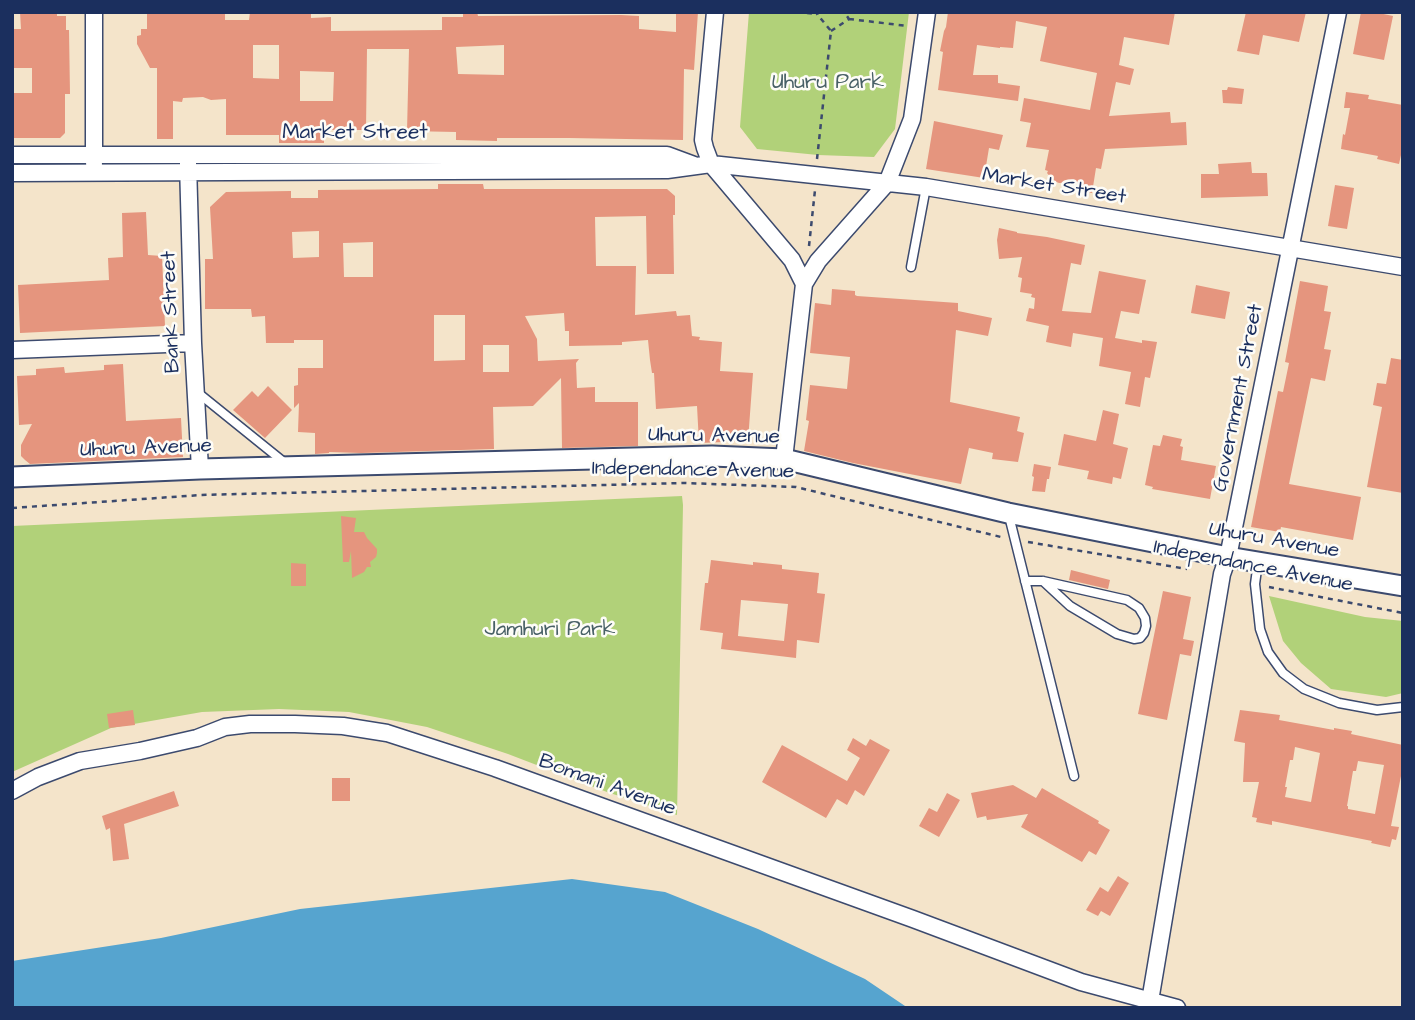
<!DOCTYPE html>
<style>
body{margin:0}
#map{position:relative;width:1415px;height:1020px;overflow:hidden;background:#f4e4ca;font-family:"Architects Daughter",sans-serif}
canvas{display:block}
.frame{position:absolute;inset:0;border:14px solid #1b2f5e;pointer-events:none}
</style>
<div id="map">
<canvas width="1415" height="1020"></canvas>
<div class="frame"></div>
</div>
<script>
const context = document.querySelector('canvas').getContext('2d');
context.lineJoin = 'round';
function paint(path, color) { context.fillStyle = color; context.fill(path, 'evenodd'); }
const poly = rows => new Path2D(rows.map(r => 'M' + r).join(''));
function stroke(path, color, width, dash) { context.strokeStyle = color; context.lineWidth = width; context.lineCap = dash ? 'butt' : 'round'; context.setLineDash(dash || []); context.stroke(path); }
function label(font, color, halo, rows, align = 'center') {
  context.font = font + ' "Architects Daughter",sans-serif'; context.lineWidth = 5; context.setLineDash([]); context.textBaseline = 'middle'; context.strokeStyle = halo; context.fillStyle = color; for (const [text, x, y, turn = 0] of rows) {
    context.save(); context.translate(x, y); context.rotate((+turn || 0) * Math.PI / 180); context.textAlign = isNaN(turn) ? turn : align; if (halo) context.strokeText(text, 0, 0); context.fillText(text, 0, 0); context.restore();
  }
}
const green = poly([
 [749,12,909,12,895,129,874,157,818,155,757,149,740,127],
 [682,496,683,505,677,815,607,792,508,754,427,727,349,712,279,709,202,712,111,728,12,772,12,526],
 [1269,596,1365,617,1403,621,1403,693,1386,697,1331,689,1301,663,1283,641]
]);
const water = poly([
 [572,879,665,892,758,929,865,979,908,1008,12,1008,12,961,161,938,300,909]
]);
const building = poly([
 [20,12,57,12,57,16,66,16,66,30,69,30,70,94,65,94,65,133,60,138,12,138,12,93,32,93,32,68,12,68,12,29,21,29],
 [250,12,311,12,311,18,331,17,331,31,442,30,442,17,463,17,463,12,477,12,478,16,621,15,639,16,639,29,676,32,676,12,698,12,694,70,684,69,683,140,569,138,497,138,497,141,456,140,456,132,407,131,409,49,367,49,366,130,324,130,324,143,279,143,279,135,226,135,226,99,211,100,203,97,183,98,182,102,173,101,173,139,157,139,157,68,150,68,137,44,137,36,141,35,141,29,147,29,147,14,225,13,225,20,249,20],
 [253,45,279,45,279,79,253,78],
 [504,45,504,75,458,74,456,47],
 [300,71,334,72,333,101,300,101],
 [948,12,1175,12,1169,45,1124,37,1119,65,1134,69,1130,85,1116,82,1109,116,1170,112,1171,123,1186,122,1187,145,1105,149,1101,169,1096,168,1092,193,1077,190,1079,182,1059,183,1054,181,1047,173,1048,171,1045,170,1049,150,1026,147,1031,123,1020,121,1024,98,1090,110,1097,73,1040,61,1047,27,1016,21,1013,48,1000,47,1000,48,977,45,973,75,998,75,998,83,1020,86,1018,101,938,90,943,52,940,51,944,31,946,27],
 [1246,12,1306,12,1299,42,1263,35,1259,55,1237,51],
 [1361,12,1374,12,1393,16,1384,60,1353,54],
 [1228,87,1244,89,1242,104,1223,103,1222,90,1227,90],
 [1346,92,1369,95,1368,99,1403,105,1403,146,1399,164,1377,159,1378,156,1341,149,1343,134,1345,135,1350,108,1344,108],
 [934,121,1003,135,999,150,989,148,984,178,926,169],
 [1251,162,1252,173,1267,173,1268,196,1201,198,1201,174,1219,174,1218,164],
 [438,184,483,184,484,189,667,189,675,196,675,215,673,215,674,274,647,274,646,216,595,217,596,266,636,266,635,315,676,311,677,316,690,315,692,336,700,337,699,340,722,342,720,371,753,373,748,441,699,443,697,406,656,409,654,373,652,373,650,360,648,340,622,342,622,345,569,346,569,331,565,331,564,313,525,316,537,339,538,361,579,359,576,363,577,388,595,387,595,402,638,402,638,446,562,448,561,378,533,406,493,407,494,449,361,453,329,452,329,453,315,454,315,433,298,432,299,403,294,408,294,386,298,385,298,368,323,368,323,340,294,340,294,343,266,343,265,316,252,317,251,309,205,309,205,259,213,259,210,207,226,192,291,191,291,198,318,198,318,190,438,189],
 [319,231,319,257,293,258,292,232],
 [373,242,373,277,344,277,343,243],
 [434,315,465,315,465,360,434,361],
 [483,345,509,345,509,372,483,372],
 [1335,185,1354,188,1347,229,1328,226],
 [146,212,148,255,162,256,165,326,20,333,18,285,109,280,108,258,123,257,122,213],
 [999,228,1017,232,1017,233,1047,237,1085,245,1081,265,1071,263,1062,311,1091,313,1099,271,1146,280,1139,314,1121,311,1115,338,1142,343,1142,340,1157,342,1150,378,1145,377,1140,407,1125,404,1131,372,1099,366,1103,338,1073,333,1071,347,1046,342,1049,326,1026,321,1029,308,1034,309,1035,298,1031,297,1032,294,1020,292,1022,278,1018,277,1022,257,999,259,997,240],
 [1300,281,1328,286,1324,311,1331,312,1324,349,1331,350,1325,381,1311,378,1289,484,1361,497,1353,540,1281,527,1280,532,1251,527,1278,391,1283,392,1289,363,1285,362],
 [1196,285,1230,292,1225,319,1191,313],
 [832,289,855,291,855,295,857,296,958,303,958,311,992,318,988,336,956,330,950,402,1020,417,1017,431,1024,433,1018,462,992,459,993,453,969,448,961,484,853,463,804,451,809,421,806,420,810,385,847,389,850,357,810,353,815,303,831,305],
 [1391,358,1403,360,1403,493,1367,487,1382,407,1373,405,1377,383,1386,384],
 [123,364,126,421,181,418,183,457,30,464,25,460,21,456,21,445,32,424,19,425,17,376,36,375,36,369,64,367,65,373,104,370,104,365],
 [268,386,292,410,265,438,233,410,252,391,258,397],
 [1103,410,1119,414,1113,444,1128,448,1121,479,1113,477,1112,484,1087,479,1089,471,1058,465,1064,434,1096,441],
 [1163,435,1182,439,1180,446,1183,447,1181,460,1216,466,1210,499,1152,489,1153,487,1145,485,1153,445,1160,446],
 [1034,464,1051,467,1049,479,1047,479,1045,492,1032,491,1034,477,1032,476],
 [341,516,356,518,354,532,364,532,367,538,377,549,377,553,376,557,370,562,371,567,367,567,364,572,352,578,351,551,349,562,343,562],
 [711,560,753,565,753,562,782,565,782,569,819,573,817,593,825,594,819,643,797,640,796,658,721,649,723,633,700,630,705,583,708,583],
 [741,600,788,604,784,641,738,636],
 [291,563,306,564,306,586,291,586],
 [1071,570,1110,580,1108,589,1069,580],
 [1163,591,1191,597,1183,639,1194,641,1191,656,1180,654,1167,720,1138,714],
 [133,710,135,725,109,728,107,714],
 [1240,710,1280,715,1279,720,1334,730,1334,728,1352,731,1351,734,1403,745,1403,766,1391,826,1399,827,1396,840,1392,839,1390,847,1371,843,1372,841,1272,821,1272,825,1256,822,1257,818,1252,817,1259,782,1243,782,1245,743,1234,741],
 [1295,747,1320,753,1311,802,1285,797,1287,787,1285,787,1290,760,1293,760],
 [1358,761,1384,765,1375,814,1348,809,1348,806,1347,806,1353,771,1356,771],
 [853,738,866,746,870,739,890,750,864,796,855,790,847,805,837,799,826,818,762,782,782,745,847,781,860,758,847,750],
 [332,778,350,778,350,801,332,801],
 [1013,785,1036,798,1042,788,1099,821,1098,823,1110,830,1096,855,1089,851,1082,862,1021,827,1028,814,987,820,986,816,977,818,971,793],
 [174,791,179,806,124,824,129,859,113,861,110,828,106,830,102,816],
 [947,793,960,800,939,837,919,826,929,808,937,812],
 [1118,876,1129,883,1110,916,1101,911,1098,916,1086,910,1100,887,1108,892]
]);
const path = poly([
 [797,12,817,14],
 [849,19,908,26],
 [831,31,849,19,844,12],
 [817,159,831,31,817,14,820,12],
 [809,246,815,190],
 [12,508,201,495,685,483,796,487,1001,537],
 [1028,542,1187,569],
 [1269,587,1403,613]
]);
const service = poly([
 [911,267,926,187],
 [197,392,285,463],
 [1009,516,1074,776],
 [1258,562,1255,584,1260,629,1268,652,1283,673,1304,689,1339,703,1377,710,1403,707],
 [1025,581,1043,581,1127,600,1139,608,1145,618,1146,626,1144,633,1140,638,1134,639,1117,634,1070,606,1043,581]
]);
const minor = poly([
 [94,12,94,163],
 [715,12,703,140,705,148,711,164,792,260,804,284],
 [12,155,667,155,694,165],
 [188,163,193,343,200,469],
 [12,173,667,170,711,164,926,187,1403,267],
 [12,350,193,343],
 [784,459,804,284,818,261,887,183,912,119,927,12],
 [12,791,38,777,80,761,140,751,197,738,225,727,250,724,295,724,343,726,387,733,495,768,913,919,1081,982,1177,1008],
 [1150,1001,1222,574,1228,557,1338,12]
]);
const tertiary = poly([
 [12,477,200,469,712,456,784,459,1008,513,1228,557,1403,586]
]);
const parkNames = [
 ["Uhuru Park",828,84],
 ["Jamhuri Park",550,631]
];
const streetNames = [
 ["Market Street",355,134],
 ["Market Street",1054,187,9],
 ["Bank Street",172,312,-92],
 ["Government Street",1239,398,-79],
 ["Uhuru Avenue",714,437,1],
 ["Uhuru Avenue",146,449,-2],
 ["Independance Avenue",693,471,1],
 ["Uhuru Avenue",1274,541,10],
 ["Independance Avenue",1253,567,11],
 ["Bomani Avenue",607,786,20]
];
paint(green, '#b1d179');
paint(water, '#56a4cf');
paint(building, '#e5957e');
stroke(service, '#3c4a6e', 11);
stroke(minor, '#3c4a6e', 19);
stroke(tertiary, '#3c4a6e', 23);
stroke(path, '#3c4a6e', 2.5, [5, 5]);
stroke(service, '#fff', 8);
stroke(minor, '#fff', 16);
stroke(tertiary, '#fff', 19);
label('21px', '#486066', '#fdfcf7', parkNames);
label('21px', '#1b2f5e', '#fdfcf7', streetNames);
</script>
